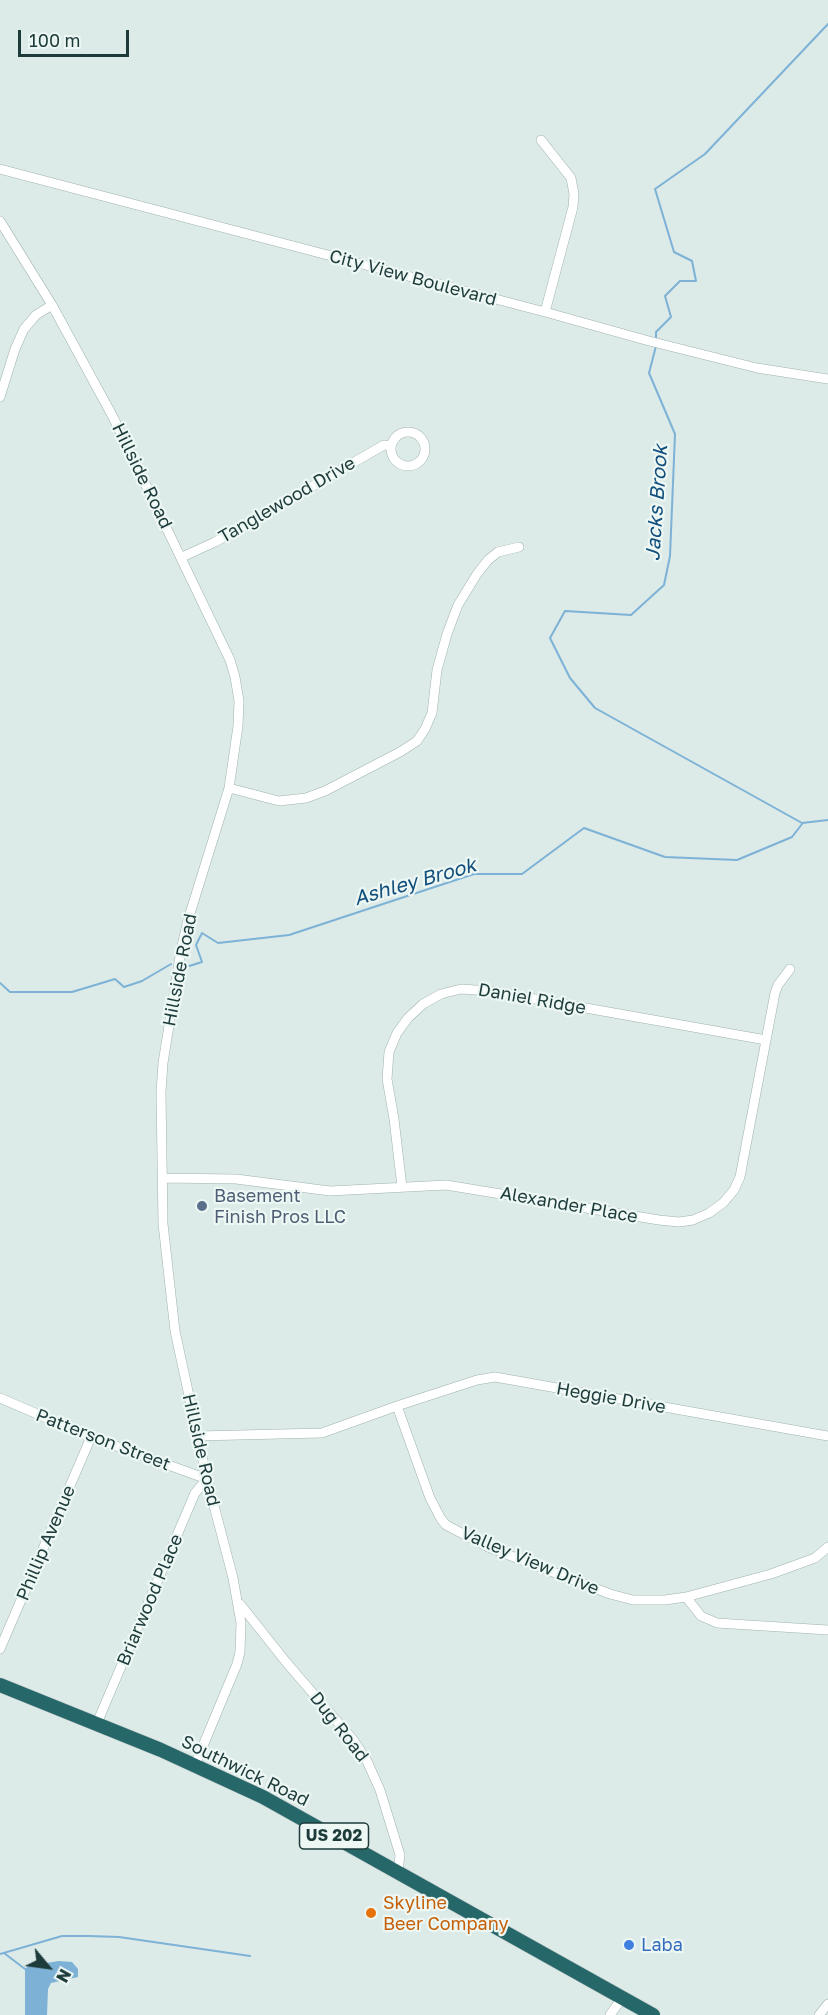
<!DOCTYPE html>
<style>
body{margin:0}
#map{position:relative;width:828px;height:2015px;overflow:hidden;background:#dceae8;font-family:"Golos Text",sans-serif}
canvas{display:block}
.north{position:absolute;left:18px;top:1937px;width:60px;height:60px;-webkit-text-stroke:4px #edf7f4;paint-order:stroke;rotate:119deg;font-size:16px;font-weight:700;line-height:24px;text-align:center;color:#1d3b3b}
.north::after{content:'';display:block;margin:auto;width:21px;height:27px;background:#1d3b3b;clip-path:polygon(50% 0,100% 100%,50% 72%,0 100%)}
.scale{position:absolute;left:18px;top:30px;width:111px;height:27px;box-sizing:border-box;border:3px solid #1d3b3b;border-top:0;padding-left:8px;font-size:18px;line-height:21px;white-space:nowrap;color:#1d3b3b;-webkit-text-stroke:4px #edf7f4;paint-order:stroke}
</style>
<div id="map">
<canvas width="828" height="2015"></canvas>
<div class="north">N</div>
<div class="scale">100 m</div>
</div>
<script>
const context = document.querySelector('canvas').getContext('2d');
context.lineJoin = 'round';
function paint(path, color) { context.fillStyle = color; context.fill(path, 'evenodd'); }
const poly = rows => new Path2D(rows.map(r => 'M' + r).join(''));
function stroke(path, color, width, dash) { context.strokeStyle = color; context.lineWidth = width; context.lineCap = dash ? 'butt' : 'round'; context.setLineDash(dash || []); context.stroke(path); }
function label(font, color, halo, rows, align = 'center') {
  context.font = font + ' "Golos Text",sans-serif'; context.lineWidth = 4.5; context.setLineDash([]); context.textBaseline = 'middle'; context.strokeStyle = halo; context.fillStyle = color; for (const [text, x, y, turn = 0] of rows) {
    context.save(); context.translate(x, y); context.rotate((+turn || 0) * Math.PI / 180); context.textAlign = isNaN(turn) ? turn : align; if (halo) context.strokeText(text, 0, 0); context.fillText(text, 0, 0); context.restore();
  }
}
const water = poly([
 [59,1961,72,1962,78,1969,78,1977,51,1983,48,1989,47,2015,25,2015,25,1969,28,1966]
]);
const stream = poly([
 [656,340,656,332,671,317,665,296,680,281,696,281,692,261,674,252,655,189,705,154,828,24],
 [656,346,649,373,675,434,670,556,664,585,631,615,565,611,550,638,570,678,595,708,802,823,828,820],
 [186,967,202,962,196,945,202,933,218,943,289,935,474,874,522,874,584,828,665,857,737,860,792,837,802,824],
 [0,983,10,992,72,992,115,979,124,987,142,981,171,964],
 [4,1953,25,1969],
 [0,1954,62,1936,89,1936,119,1937,250,1956]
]);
const minor = poly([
 [541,140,571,178,574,194,573,207,545,312],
 [0,169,545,312,649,341,757,368,828,379],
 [0,221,52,305,113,417,230,660,235,677,239,701,238,726,229,788,188,920,181,950,163,1063,161,1092,163,1224,175,1331,207,1479,233,1578,241,1623,240,1652,237,1664,195,1765],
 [0,397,15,349,24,329,36,315,52,305],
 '391 449a17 17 0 1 1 34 0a17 17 0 1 1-34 0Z',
 [182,557,215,542,384,445,391,446],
 [229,788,279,801,306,798,325,791,400,752,417,741,425,729,432,713,437,670,447,634,458,605,477,574,488,560,498,552,519,547],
 [164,1178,236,1179,330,1191,446,1185,659,1220,679,1222,693,1220,709,1213,723,1203,734,1190,740,1177,775,993,778,985,790,969],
 [402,1187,394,1119,387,1079,389,1052,397,1033,408,1018,423,1004,441,994,461,989,490,991,766,1040],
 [0,1398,91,1437,207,1479,195,1493,97,1723],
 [397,1406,477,1380,495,1377,828,1436],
 [198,1436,322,1433,397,1406,430,1498,441,1519,446,1525,488,1547,610,1594,633,1600,665,1600,686,1597,771,1574,815,1558,828,1547],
 [686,1597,701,1616,717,1623,828,1630],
 [240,1604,286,1662,354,1741,367,1761,380,1790,400,1855,398,1871],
 [0,1649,91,1437],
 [610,2015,623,1997],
 [819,2015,828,2004]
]);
const highway = poly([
 [0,1685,161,1750,263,1797,653,2015]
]);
const markers = [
 [202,1206,6,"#5c6f8a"],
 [371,1913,6,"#e8710a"],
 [629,1945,6,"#3f7fe0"]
];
const shields = [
 [334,1836,69]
];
const shieldNames = [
 ["US 202",334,1836]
];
const streetNames = [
 ["City View Boulevard",413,278,15],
 ["Hillside Road",142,476,64],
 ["Tanglewood Drive",287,500,-30],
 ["Hillside Road",180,970,-79],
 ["Daniel Ridge",532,999,10],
 ["Alexander Place",569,1205,10],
 ["Heggie Drive",611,1398,10],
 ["Patterson Street",103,1440,21],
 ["Hillside Road",201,1450,77],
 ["Phillip Avenue",46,1543,-67],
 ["Valley View Drive",530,1561,23],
 ["Briarwood Place",150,1600,-67],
 ["Dug Road",339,1727,52],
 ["Southwick Road",245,1771,26]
];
const serviceNames = [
 ["Basement",214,1196],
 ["Finish Pros LLC",214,1217]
];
const foodNames = [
 ["Skyline",383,1903],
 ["Beer Company",383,1924]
];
const shopNames = [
 ["Laba",641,1945]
];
const waterNames = [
 ["Jacks Brook",657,503,-86],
 ["Ashley Brook",415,882,-16]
];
paint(water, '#7db2d6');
stroke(stream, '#7db2d6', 2);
stroke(minor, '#9fb2b1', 10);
stroke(highway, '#bbc4c4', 15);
stroke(minor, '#fff', 9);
stroke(highway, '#26676a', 14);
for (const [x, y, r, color] of markers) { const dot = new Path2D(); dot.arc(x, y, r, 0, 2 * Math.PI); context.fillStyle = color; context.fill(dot); stroke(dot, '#edf7f4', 2); }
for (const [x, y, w] of shields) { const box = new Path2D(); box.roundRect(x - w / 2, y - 13, w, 26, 4.5); context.fillStyle = '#edf7f4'; context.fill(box); stroke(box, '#1d3b3b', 1.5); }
label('bold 16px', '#1d3b3b', null, shieldNames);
label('18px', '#1d3b3b', '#edf7f4', streetNames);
label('18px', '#4e5e75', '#edf7f4', serviceNames, 'left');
label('18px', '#c56008', '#edf7f4', foodNames, 'left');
label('18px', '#366cbe', '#edf7f4', shopNames, 'left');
label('italic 20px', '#124f7c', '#edf7f4', waterNames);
</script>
